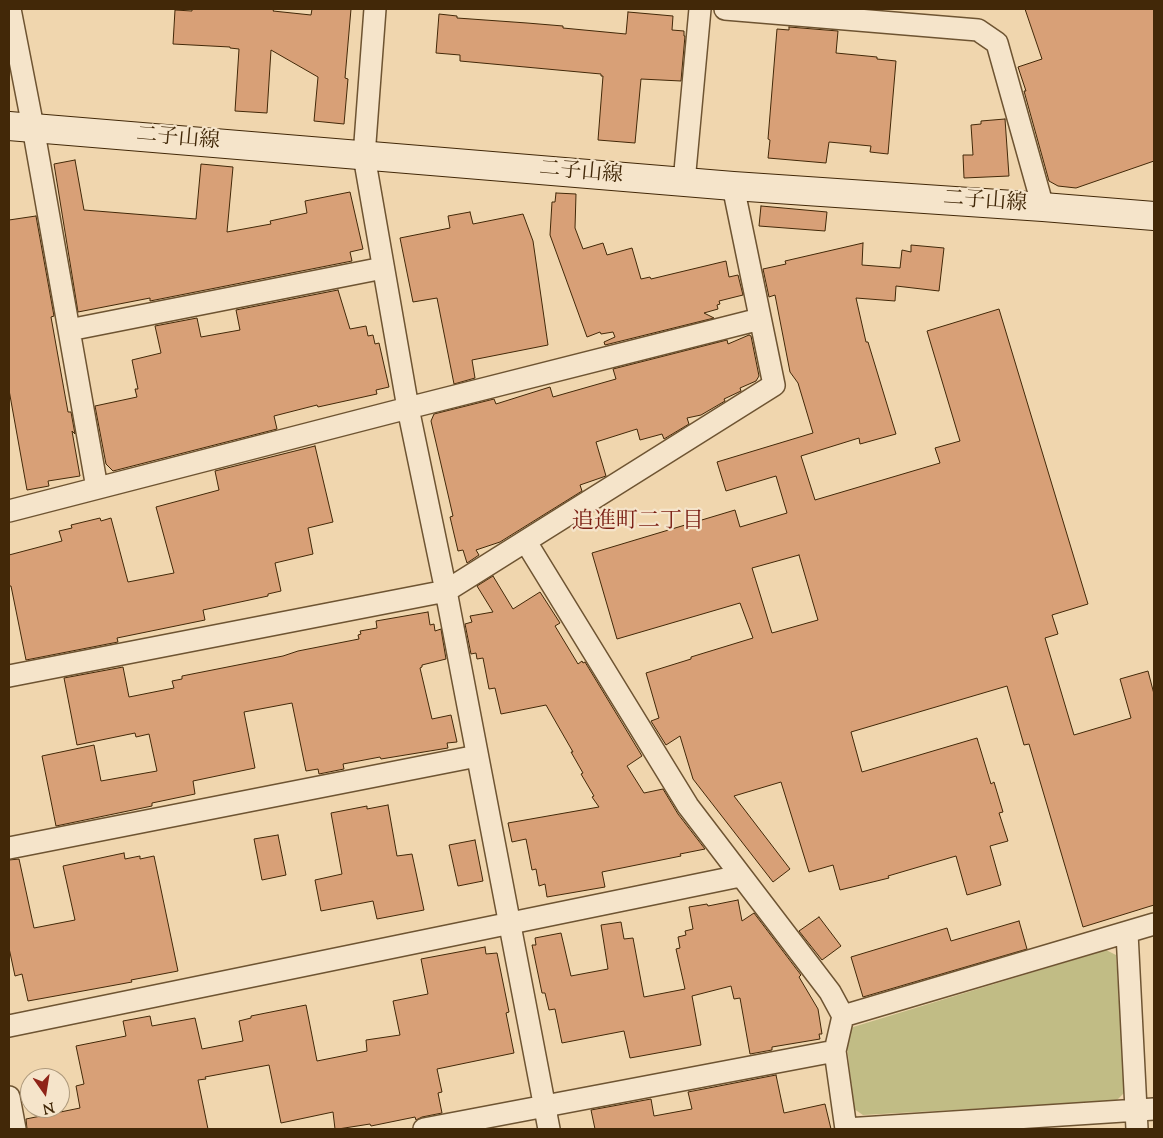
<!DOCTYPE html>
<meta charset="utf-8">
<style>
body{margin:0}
#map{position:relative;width:1163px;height:1138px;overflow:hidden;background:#f0d6ae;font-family:"Sorts Mill Goudy",serif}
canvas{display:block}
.frame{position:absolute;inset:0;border:10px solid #422808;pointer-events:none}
.north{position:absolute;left:20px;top:1068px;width:50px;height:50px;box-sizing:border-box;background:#f5e4ca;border:1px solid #ad997c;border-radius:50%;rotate:167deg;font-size:14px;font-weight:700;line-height:20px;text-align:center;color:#422808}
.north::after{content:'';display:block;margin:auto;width:18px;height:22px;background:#8f2418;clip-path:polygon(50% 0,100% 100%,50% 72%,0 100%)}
</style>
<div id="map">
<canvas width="1163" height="1138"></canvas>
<div class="frame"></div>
<div class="north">N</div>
</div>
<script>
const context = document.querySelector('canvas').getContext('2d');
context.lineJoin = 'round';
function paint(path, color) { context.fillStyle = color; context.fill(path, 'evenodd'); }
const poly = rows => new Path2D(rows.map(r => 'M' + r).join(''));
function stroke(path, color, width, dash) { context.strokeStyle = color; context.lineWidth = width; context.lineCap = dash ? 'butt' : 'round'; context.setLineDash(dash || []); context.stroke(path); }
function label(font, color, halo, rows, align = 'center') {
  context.font = font + ' "Sorts Mill Goudy","Noto Serif JP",serif'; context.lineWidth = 4.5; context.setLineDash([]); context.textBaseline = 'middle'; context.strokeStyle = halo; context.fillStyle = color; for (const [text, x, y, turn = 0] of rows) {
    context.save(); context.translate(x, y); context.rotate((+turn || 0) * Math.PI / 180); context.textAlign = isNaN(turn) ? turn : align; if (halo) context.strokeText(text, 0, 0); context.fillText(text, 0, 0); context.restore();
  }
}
const green = poly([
 [1106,950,1116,955,1125,1092,1116,1101,863,1115,854,1109,846,1037,853,1027]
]);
const building = poly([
 [192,9,274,9,273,11,311,15,312,9,351,9,345,78,348,79,344,124,314,121,318,77,271,50,267,113,235,111,239,49,230,48,230,47,173,44,175,10,192,11,192,9],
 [1025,9,1154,9,1154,161,1076,188,1058,186,1049,181,1024,91,1026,91,1018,67,1042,59,1025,9],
 [628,12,673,16,672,30,684,31,684,36,685,36,681,81,641,79,635,143,598,140,603,76,601,76,601,74,460,61,460,55,436,53,439,14,457,16,457,18,527,23,563,26,563,28,626,34,628,12],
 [789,27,838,31,836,53,877,57,877,59,896,61,888,154,870,152,871,146,829,142,826,163,768,158,770,140,768,139,777,29,789,30,789,27],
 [1005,119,1009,176,964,178,963,155,973,155,971,125,981,124,981,121,1005,119],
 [75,160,84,210,196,219,201,164,233,167,227,232,271,224,270,221,307,213,305,201,350,192,363,249,350,252,352,261,150,301,150,298,78,312,54,164,75,160],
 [556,193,576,194,575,228,583,249,603,243,607,255,632,248,641,279,650,277,651,279,726,261,729,277,738,275,743,295,719,301,720,304,717,305,718,309,704,313,714,318,605,345,604,342,615,337,613,332,601,334,600,332,587,337,550,235,552,202,555,202,556,193],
 [761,206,827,212,825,231,759,226,761,206],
 [470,212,473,224,523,214,533,241,548,345,472,360,475,378,454,384,437,298,413,302,400,238,450,228,448,216,470,212],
 [36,216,54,316,51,317,68,412,71,412,75,434,72,431,80,476,48,481,49,486,27,490,9,390,9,220,36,216],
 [863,243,862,265,900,268,902,250,911,252,911,245,944,248,939,291,896,286,895,301,856,298,866,342,868,342,896,434,860,444,859,438,801,456,815,500,940,463,935,448,960,441,927,331,999,309,1088,604,1052,615,1058,634,1045,638,1074,735,1131,718,1120,679,1148,671,1154,694,1154,905,1083,927,1029,744,1024,745,1007,686,851,732,862,772,977,738,991,784,994,782,1003,812,999,813,1008,841,990,846,1001,885,967,895,956,856,888,876,889,878,840,890,833,865,809,872,781,782,734,796,790,869,773,882,693,779,680,736,666,745,651,721,659,718,646,673,691,659,691,657,753,638,740,603,617,639,592,553,735,510,740,527,787,513,776,476,726,491,717,462,813,433,798,383,790,372,775,295,769,297,763,269,786,264,785,261,863,243],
 [799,555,818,620,772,633,752,568,799,555],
 [338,290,350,329,366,326,368,336,373,335,375,344,379,343,389,387,376,390,377,394,318,407,317,405,274,416,277,429,113,471,106,464,95,406,137,397,135,389,138,389,132,360,161,353,155,326,197,318,201,337,240,330,236,310,338,290],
 [749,335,751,336,759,376,756,381,740,388,741,391,724,399,725,401,701,415,687,418,689,424,664,439,662,434,640,440,637,429,596,442,606,476,580,485,582,491,500,542,476,550,479,555,467,563,463,550,458,551,450,517,453,516,431,421,434,414,494,399,496,404,550,387,553,397,616,379,613,369,727,340,728,344,749,335],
 [315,446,333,522,308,528,313,554,275,563,281,591,268,594,268,596,203,610,205,620,117,638,118,642,26,660,11,586,9,586,9,555,62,541,59,531,72,528,71,525,100,518,101,521,111,518,128,582,174,573,156,507,219,490,215,471,315,446],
 [493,576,513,609,540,592,560,623,555,626,578,664,582,661,583,663,585,662,642,756,627,766,644,793,663,789,678,814,705,849,680,854,681,856,602,872,605,887,547,897,545,884,539,886,536,869,532,870,526,839,512,842,508,823,599,807,592,797,594,796,581,774,583,773,571,752,573,752,546,705,501,714,495,688,489,689,483,658,477,659,476,653,471,654,465,624,472,622,470,616,493,612,477,586,493,576],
 [428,612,430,625,434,624,435,631,441,629,446,659,422,665,422,667,420,668,432,719,451,715,457,742,447,743,448,748,381,759,380,757,343,764,344,769,319,774,318,769,306,771,292,703,244,712,255,768,193,781,195,794,152,803,152,806,56,826,42,756,94,745,101,781,157,771,149,734,136,737,135,733,77,745,64,678,123,667,129,697,174,688,172,681,182,679,182,676,283,656,298,651,359,639,358,635,361,634,360,631,377,628,376,621,428,612],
 [388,805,397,856,412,854,424,910,377,919,373,901,321,911,315,880,342,874,331,813,367,806,367,809,388,805],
 [278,835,286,875,262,880,254,839,278,835],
 [475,840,483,881,458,886,449,845,475,840],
 [124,853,125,859,140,856,140,859,154,856,178,971,131,980,132,982,28,1001,22,974,15,976,9,948,9,860,19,859,34,928,75,920,63,866,124,853],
 [738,900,742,921,754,913,801,975,799,977,818,1009,822,1034,819,1034,820,1039,772,1047,772,1050,750,1054,740,998,734,999,731,986,692,996,701,1045,630,1058,624,1031,562,1043,555,1009,549,1010,545,993,542,993,532,945,536,945,535,938,561,933,571,976,608,969,601,925,621,922,624,939,633,938,644,997,685,989,676,949,680,948,678,937,686,935,685,931,693,929,689,907,707,904,708,906,738,900],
 [819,917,841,946,822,960,799,931,819,917],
 [1019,921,1027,949,863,997,851,957,947,928,951,941,1019,921],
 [485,947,486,954,497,953,509,1012,506,1013,514,1053,437,1069,442,1092,438,1093,442,1113,422,1117,416,1120,415,1117,371,1126,370,1124,338,1129,335,1129,333,1112,281,1123,269,1065,205,1077,206,1079,198,1080,208,1129,27,1129,26,1119,80,1108,76,1086,84,1084,76,1046,126,1036,123,1021,150,1016,152,1026,195,1018,202,1049,243,1041,239,1021,251,1018,251,1016,306,1005,317,1061,367,1051,366,1040,400,1035,393,1001,428,994,421,959,485,947],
 [776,1075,784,1113,825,1104,831,1129,595,1129,591,1110,651,1099,654,1116,692,1109,688,1092,776,1075]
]);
const street = poly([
 [10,9,33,127,97,488],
 [375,9,364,156,408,408,446,591,549,1129],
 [725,9,978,30,997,43,1043,207],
 [684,182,700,9],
 [69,330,383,268],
 [9,511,408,408,760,319],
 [526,542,688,806,830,992,843,1016,1154,924],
 [9,676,446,591,774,385,733,186],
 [9,848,477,756],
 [1127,933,1137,1129],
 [843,1016,835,1051,846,1129],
 [9,1026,740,876],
 [9,1097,15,1129],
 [424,1129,835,1051],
 [846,1129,1154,1109]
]);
const secondary = poly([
 [9,126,733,186,1043,207,1154,216]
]);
const streetNames = [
 ["二子山線",178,140,5],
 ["二子山線",581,174,5],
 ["二子山線",985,203,4]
];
const neighbourhoodNames = [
 ["追進町二丁目",638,523]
];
paint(green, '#c1bc85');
paint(building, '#d8a077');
stroke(building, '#422808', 1);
stroke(street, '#6e5432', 24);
stroke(secondary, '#422808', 30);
stroke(street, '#f5e4ca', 21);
stroke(secondary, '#f5e4ca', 28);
label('21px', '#422808', '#f5e4ca', streetNames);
label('22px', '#7a1f14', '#f5e4ca', neighbourhoodNames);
</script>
